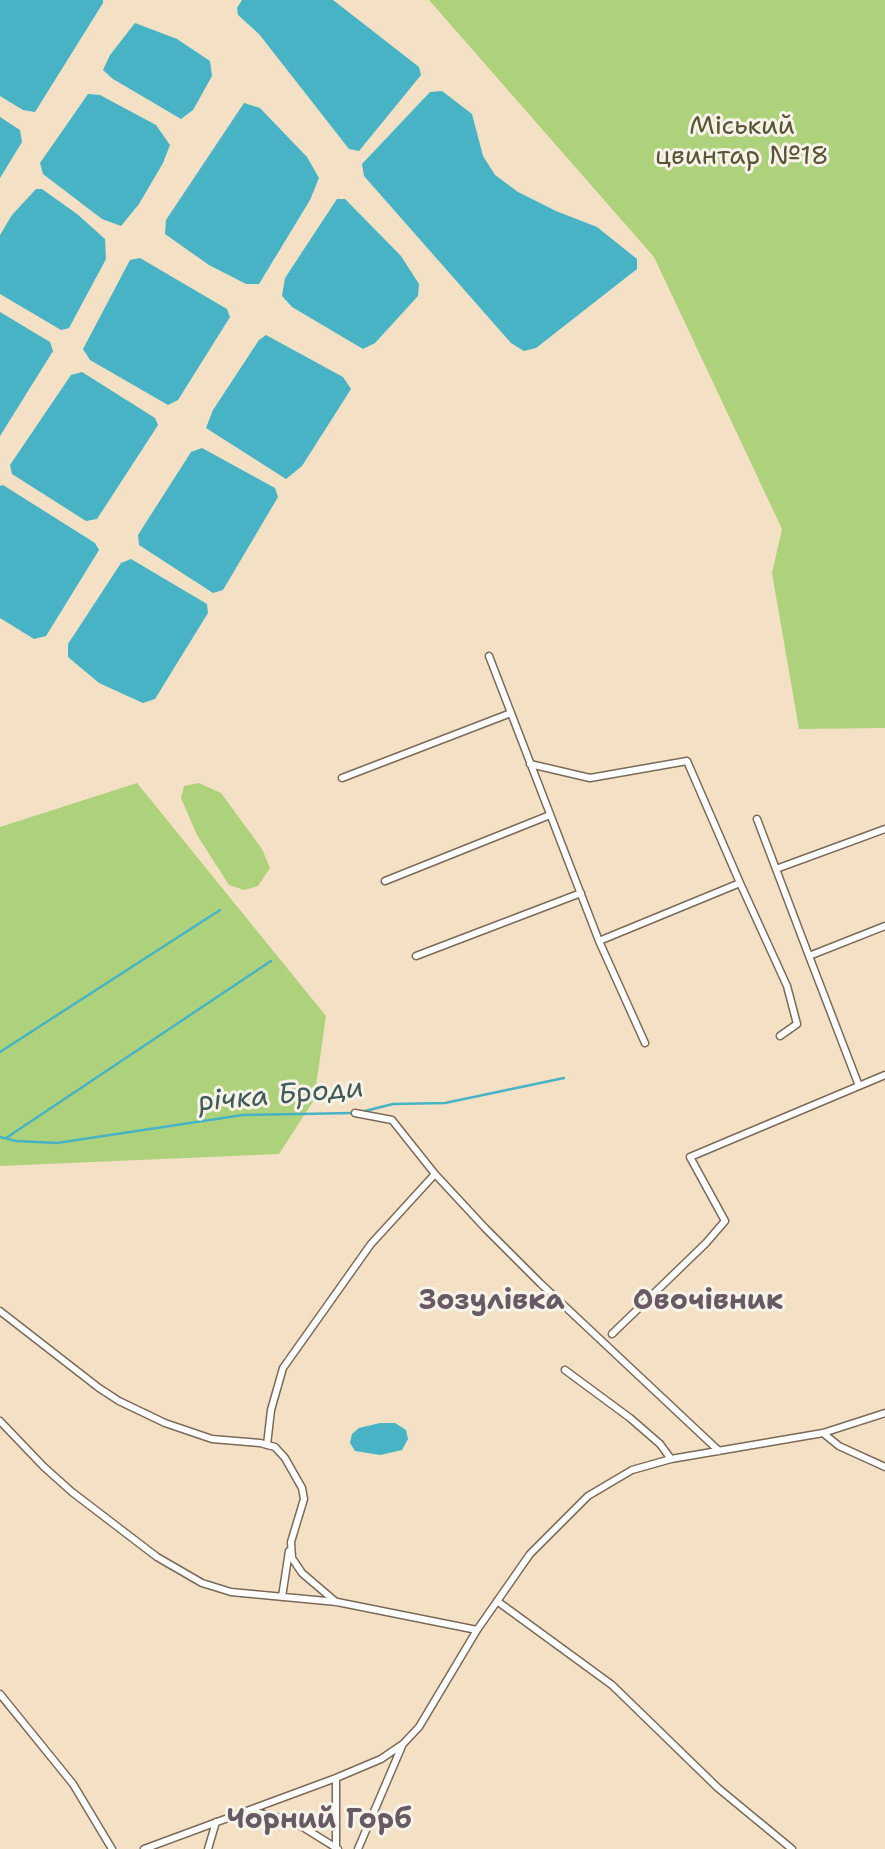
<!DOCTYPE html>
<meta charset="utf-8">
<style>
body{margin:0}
canvas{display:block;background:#f3e0c5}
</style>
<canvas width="885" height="1849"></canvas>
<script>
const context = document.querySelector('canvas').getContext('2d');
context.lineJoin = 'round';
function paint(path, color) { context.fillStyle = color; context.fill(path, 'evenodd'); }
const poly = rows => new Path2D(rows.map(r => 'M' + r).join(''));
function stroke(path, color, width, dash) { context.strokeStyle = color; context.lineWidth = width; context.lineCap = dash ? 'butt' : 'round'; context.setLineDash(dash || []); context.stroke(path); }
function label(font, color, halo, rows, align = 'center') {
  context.font = font + ' "Shantell Sans",sans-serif'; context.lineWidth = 6; context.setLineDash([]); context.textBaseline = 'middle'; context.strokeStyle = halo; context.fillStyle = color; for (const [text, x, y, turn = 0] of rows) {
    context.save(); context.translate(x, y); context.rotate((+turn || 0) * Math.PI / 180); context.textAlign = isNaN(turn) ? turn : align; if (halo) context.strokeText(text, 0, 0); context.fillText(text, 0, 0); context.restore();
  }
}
const green = poly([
 [429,0,885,0,885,728,799,729,772,573,782,529,654,257],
 [137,783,326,1016,314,1100,279,1154,0,1166,0,827],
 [199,783,221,793,262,849,270,868,258,886,244,890,229,885,197,835,181,798,184,786]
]);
const water = poly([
 [0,0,103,0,103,3,35,112,23,110,0,96],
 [242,0,333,0,419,67,421,75,359,151,349,149,259,34,238,15,237,8],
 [135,23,177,39,210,61,212,76,193,110,181,119,113,79,103,70,110,55],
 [442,91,472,114,483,156,495,175,518,192,556,211,597,227,637,259,637,269,536,348,524,351,511,343,364,176,362,164,430,92],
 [88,94,100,95,156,125,170,145,163,163,139,204,121,226,102,219,43,174,40,163],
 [244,103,260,108,307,157,319,178,310,200,259,284,246,284,209,265,165,234,166,220],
 [0,117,20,130,22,142,0,178],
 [36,189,42,189,77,214,105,239,106,259,69,328,61,330,0,294,0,235,12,215],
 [337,199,345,199,401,256,419,284,418,296,375,343,363,349,292,307,282,296,285,278],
 [140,258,227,309,230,317,178,400,168,405,90,360,83,349,130,260],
 [0,312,50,342,53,351,0,436],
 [266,335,343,377,351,389,302,466,286,479,206,428,213,410,259,340],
 [82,372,155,418,158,425,97,519,86,521,12,474,10,465,71,375],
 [202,448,275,488,278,497,223,590,213,593,139,545,138,535,191,452],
 [3,485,95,543,99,550,46,636,34,639,0,618,0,486],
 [131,559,207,604,208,613,155,699,143,703,99,683,68,657,68,644,121,563],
 [380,1423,395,1423,406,1430,408,1439,402,1450,380,1455,355,1451,350,1443,352,1434,359,1428]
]);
const stream = poly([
 [0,1052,220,910],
 [361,1112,393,1104,445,1103,564,1078],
 [0,1137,16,1141,57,1143,243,1115,354,1113],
 [6,1138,271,961]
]);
const minor = poly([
 [489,656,599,941],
 [530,764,590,778,687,761,740,883],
 [342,778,511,713],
 [757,819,809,956],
 [776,869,885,829],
 [385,881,550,815],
 [416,956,581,893],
 [645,1043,599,941,740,883,787,986,797,1024,780,1036],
 [859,1086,809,956,885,926],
 [355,1113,392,1120,435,1174,486,1229,540,1283,719,1451],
 [0,1311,99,1388,119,1401,165,1423,212,1439,260,1443,275,1447,285,1458,302,1488,304,1499,291,1542,292,1558,302,1573,336,1602],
 [612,1334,706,1243,725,1221,690,1157,885,1075],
 [565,1370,630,1418,660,1444,671,1459],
 [0,1421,44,1467,72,1492,157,1557,202,1583,231,1592,337,1602,477,1630],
 [823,1433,839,1446,885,1467],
 [267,1445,271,1410,283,1368,371,1244,435,1174],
 [282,1597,289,1551],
 [497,1601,612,1685,718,1788,792,1849],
 [0,1694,73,1784,112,1849],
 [336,1778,336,1849],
 [250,1811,293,1821,338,1849],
 [144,1849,336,1778,381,1759,403,1744,419,1727,477,1630,530,1554,588,1496,632,1470,671,1459,823,1433,885,1413],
 [208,1849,216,1822],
 [358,1849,402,1746]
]);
const parkNames = [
 ["Міський",742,127],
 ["цвинтар №18",742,157]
];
const waterNames = [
 ["річка Броди",281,1096,-5]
];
const neighbourhoodNames = [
 ["Зозулівка",492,1302],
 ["Овочівник",708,1302],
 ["Чорний Горб",319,1821]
];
paint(green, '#aed27b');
paint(water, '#47b3c4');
stroke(stream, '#47b3c4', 2.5);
stroke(minor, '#7b6a58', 9);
stroke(minor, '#fff', 6);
label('26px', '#585435', '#f7f3e8', parkNames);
label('italic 28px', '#3f5a58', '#f7f3e8', waterNames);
label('bold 28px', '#685a64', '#f7f3e8', neighbourhoodNames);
</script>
